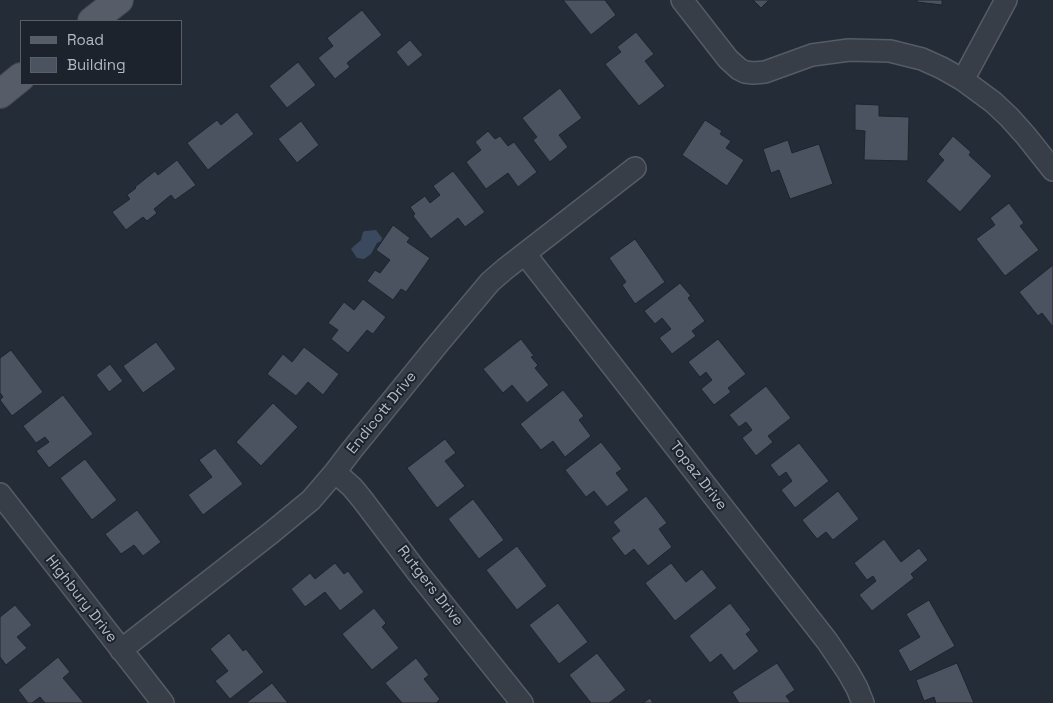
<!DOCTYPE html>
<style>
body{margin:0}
#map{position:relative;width:1053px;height:703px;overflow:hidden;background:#242c37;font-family:"Space Grotesk",sans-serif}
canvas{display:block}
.legend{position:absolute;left:20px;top:20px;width:162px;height:65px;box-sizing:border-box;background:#1d232d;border:1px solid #595f69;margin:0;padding:6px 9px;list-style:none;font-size:15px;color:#b3b9c4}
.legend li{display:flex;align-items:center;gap:10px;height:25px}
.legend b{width:25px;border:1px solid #595f69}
</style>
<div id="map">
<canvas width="1053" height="703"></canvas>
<ul class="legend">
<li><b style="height:6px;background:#565d68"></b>Road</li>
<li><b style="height:14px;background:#4b5361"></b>Building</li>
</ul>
</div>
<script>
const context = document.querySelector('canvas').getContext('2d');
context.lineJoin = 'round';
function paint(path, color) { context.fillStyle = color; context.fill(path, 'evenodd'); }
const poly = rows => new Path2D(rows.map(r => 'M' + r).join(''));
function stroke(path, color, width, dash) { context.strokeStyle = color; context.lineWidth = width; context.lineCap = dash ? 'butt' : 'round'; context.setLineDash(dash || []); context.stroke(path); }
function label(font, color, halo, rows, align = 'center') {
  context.font = font + ' "Space Grotesk",sans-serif'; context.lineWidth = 4; context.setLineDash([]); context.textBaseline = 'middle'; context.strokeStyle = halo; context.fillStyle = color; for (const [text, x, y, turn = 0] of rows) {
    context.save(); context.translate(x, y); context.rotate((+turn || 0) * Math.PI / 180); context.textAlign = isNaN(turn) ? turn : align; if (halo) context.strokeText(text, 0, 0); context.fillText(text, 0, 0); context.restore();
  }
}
const water = poly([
 [376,230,382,238,381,241,377,243,371,254,364,259,357,258,351,249,354,246,361,240,363,232,365,231]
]);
const building = poly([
 [563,0,605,0,616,15,591,35,563,0],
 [753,0,769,0,761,8,753,0],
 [917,0,942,0,942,5,917,2,917,0],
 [362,10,382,35,347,63,350,67,335,79,318,58,333,46,327,38,362,10],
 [636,32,654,54,645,61,665,86,639,106,605,64,621,52,617,47,636,32],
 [410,40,423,55,408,67,396,52,410,40],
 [298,62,316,85,287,108,269,86,298,62],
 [560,88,582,118,559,135,568,147,550,162,533,140,537,137,522,118,560,88],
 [855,104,879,105,879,116,909,117,908,161,864,160,865,131,855,130,855,104],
 [237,112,254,134,208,170,187,143,217,120,221,125,237,112],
 [705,120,722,131,720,134,731,141,726,148,744,160,727,186,682,155,705,120],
 [301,121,319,145,297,163,278,139,301,121],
 [488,131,495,139,500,136,508,146,514,142,537,172,518,187,508,173,486,189,466,162,481,150,475,142,488,131],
 [953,136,971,152,969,155,992,176,960,212,926,181,944,160,938,154,953,136],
 [788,140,792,153,819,144,833,184,790,199,779,170,771,173,763,149,788,140],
 [177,160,196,185,175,200,171,195,154,209,157,213,147,221,143,217,126,230,112,212,130,199,127,195,136,188,135,187,155,171,158,175,177,160],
 [453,171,485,212,465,227,458,218,431,239,413,216,415,214,410,207,425,196,430,203,440,195,433,186,453,171],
 [1009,203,1024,223,1020,226,1039,250,1005,276,976,239,995,225,990,218,1009,203],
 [393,225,410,238,407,242,430,258,406,292,401,289,393,300,367,281,375,270,380,273,390,260,376,250,393,225],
 [635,239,665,282,635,304,622,285,626,282,609,258,635,239],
 [1053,265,1053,327,1042,313,1038,316,1019,292,1053,265],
 [680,283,691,296,688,298,705,321,692,331,696,336,672,354,659,338,671,329,662,318,655,324,644,311,680,283],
 [363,299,386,317,373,334,367,330,348,353,331,339,338,330,328,323,344,302,354,310,363,299],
 [521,339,534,356,531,357,538,365,535,368,549,385,527,403,512,385,503,393,483,369,521,339],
 [718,339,746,374,728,388,731,392,714,405,701,389,712,380,706,372,700,377,688,362,718,339],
 [156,342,176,369,143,393,123,366,156,342],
 [304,347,339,374,323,395,308,382,296,396,267,374,283,354,292,362,304,347],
 [11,350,43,392,12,416,0,400,3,397,0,393,0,358,11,350],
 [110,364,123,381,109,392,96,375,110,364],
 [766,386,791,418,768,436,773,442,756,456,742,438,752,430,746,422,739,427,729,415,766,386],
 [563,390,584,416,579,420,591,436,565,457,553,441,541,450,520,424,563,390],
 [63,395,93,434,49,468,36,451,49,442,45,437,36,443,23,426,63,395],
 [273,403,298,427,261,466,236,442,273,403],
 [445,439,456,453,445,461,465,486,437,508,407,468,445,439],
 [601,442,622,469,616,473,629,490,607,507,594,491,586,497,565,470,601,442],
 [799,443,829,481,795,508,781,490,792,481,786,472,779,477,770,465,799,443],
 [215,448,243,484,203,515,188,495,212,477,199,460,215,448],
 [85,459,117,500,92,520,60,478,85,459],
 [838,491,859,519,833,540,826,532,817,539,802,520,838,491],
 [646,496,667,523,659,529,672,547,648,566,634,549,625,556,611,538,620,531,613,522,646,496],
 [473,499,504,540,479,559,448,519,473,499],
 [137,510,161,542,143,556,134,545,121,554,105,534,137,510],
 [884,539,901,562,919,548,928,560,911,574,914,578,872,611,859,595,876,581,873,576,867,580,854,563,884,539],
 [517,546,547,586,517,610,486,570,517,546],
 [335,563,344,574,348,571,364,592,340,611,325,592,305,607,291,589,310,573,315,579,335,563],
 [671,563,686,582,702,569,717,588,675,621,645,583,671,563],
 [929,600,955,646,910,672,898,650,920,637,906,614,929,600],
 [558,603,588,642,559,664,529,625,558,603],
 [730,603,751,630,746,634,759,651,734,671,721,654,710,663,689,636,730,603],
 [15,605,32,625,17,637,27,648,6,665,0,657,0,617,15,605],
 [374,608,386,623,382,627,399,648,372,670,342,634,374,608],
 [229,633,243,651,246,649,264,672,230,699,215,681,228,671,210,649,229,633],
 [597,653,626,690,609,703,591,703,569,675,597,653],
 [58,657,70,672,63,678,84,703,45,703,40,697,32,703,28,703,18,690,58,657],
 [416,658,429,675,424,679,440,699,436,703,402,703,385,683,416,658],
 [777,663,795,690,786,696,791,703,739,703,732,692,777,663],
 [957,663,974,703,936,703,934,697,924,701,916,680,957,663],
 [272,683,288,703,246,703,272,683],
 [650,698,653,703,643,703,650,698]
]);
const minor = poly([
 [682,0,728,59,739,69,745,72,753,73,765,72,812,55,849,50,890,51,922,59,942,68,963,80,993,102,1009,117,1026,136,1053,170],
 [963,80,1006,0],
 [525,254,827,641,848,672,857,688,863,703],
 [335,472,352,487,362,499,418,573,522,703],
 [0,494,163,703],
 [121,650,271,533,311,500,335,472,351,451,438,344,490,282,505,269,635,168]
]);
const major = poly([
 [92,21,119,0],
 [0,94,21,77]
]);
const streetNames = [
 ["Endicott Drive",382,413,-51],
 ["Topaz Drive",698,476,52],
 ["Rutgers Drive",430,586,52],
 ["Highbury Drive",81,599,52]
];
paint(water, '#3b495f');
paint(building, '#4b5361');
stroke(building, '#1f252f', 1);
stroke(minor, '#565c66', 24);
stroke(major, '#414751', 30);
stroke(minor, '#373e48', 21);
stroke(major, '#565d68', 28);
label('15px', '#b3b9c4', '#1d232d', streetNames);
</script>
